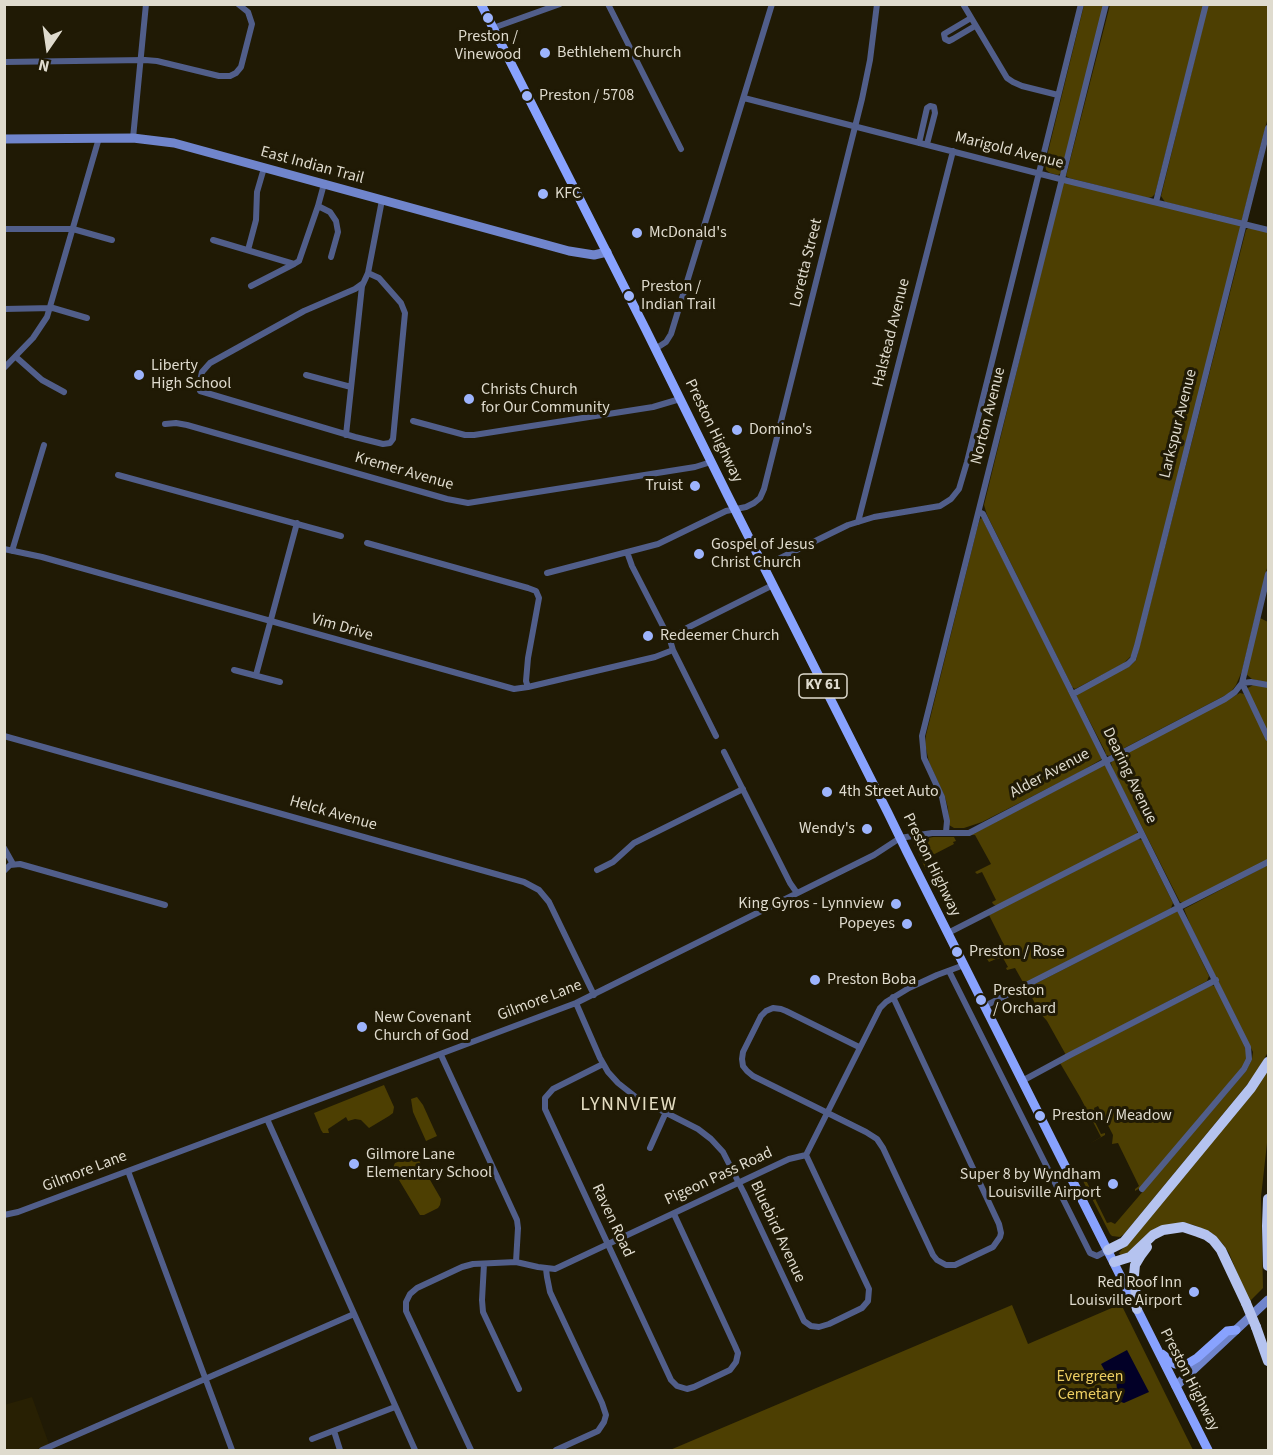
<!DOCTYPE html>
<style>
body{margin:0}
#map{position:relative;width:1273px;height:1455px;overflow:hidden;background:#201a05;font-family:"Source Sans 3",sans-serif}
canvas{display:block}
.frame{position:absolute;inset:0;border:6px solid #dfdbce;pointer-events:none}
.north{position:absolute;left:18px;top:18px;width:60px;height:60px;-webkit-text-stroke:4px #201a05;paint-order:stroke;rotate:193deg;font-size:16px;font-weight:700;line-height:24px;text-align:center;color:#dfdbce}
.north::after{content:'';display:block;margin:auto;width:21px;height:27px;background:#dfdbce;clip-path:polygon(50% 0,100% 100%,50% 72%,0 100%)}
</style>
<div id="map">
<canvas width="1273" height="1455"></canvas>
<div class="frame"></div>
<div class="north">N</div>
</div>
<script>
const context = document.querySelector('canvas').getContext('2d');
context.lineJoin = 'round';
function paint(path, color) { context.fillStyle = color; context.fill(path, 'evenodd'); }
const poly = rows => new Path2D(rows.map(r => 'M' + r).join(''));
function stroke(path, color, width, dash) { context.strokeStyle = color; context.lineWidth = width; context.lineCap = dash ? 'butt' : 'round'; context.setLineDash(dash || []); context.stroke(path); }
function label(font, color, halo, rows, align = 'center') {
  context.font = font + ' "Source Sans 3",sans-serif'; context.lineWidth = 6; context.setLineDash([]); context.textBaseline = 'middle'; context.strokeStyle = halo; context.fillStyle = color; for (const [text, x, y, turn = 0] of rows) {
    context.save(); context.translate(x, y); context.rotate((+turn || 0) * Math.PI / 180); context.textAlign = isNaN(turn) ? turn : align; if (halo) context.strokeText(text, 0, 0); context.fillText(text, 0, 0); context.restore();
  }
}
const built = poly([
 [32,1397,49,1444,57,1450,5,1450,4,1405]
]);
const green = poly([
 [1084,5,1105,5,1061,173,1058,175,1050,173,1046,170,1045,164],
 [1110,5,1204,5,1155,194,1152,197,1148,198,1069,178,1066,176],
 [1208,5,1268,5,1268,117,1242,220,1240,220,1165,202,1161,196],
 [1063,182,1238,224,1241,227,1133,654,1123,664,1075,689,1072,687,987,515,984,505],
 [1249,227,1268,232,1268,564,1242,671,1236,685,1231,692,1224,696,1109,756,1106,755,1105,751,1077,697,1077,695,1094,684,1130,666,1136,660,1246,230],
 [982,518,1102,759,1078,773,982,822,964,828,954,828,949,825,948,808,945,797,929,762,925,744,926,735,977,529,980,519],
 [1260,618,1268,622,1268,683,1252,679,1246,674],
 [1253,685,1268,687,1268,733,1246,689],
 [1240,693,1244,694,1268,742,1268,860,1184,903,1180,902,1113,770,1111,763,1113,760],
 [1104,765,1105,765,1138,830,1136,835,996,906,993,904,992,902,996,900,982,872,977,874,975,872,991,864,975,835,971,835],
 [933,837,954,837,956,841,953,842,954,844,925,859,926,870,916,848,918,842,915,847,914,845,919,840],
 [1138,839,1142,840,1173,903,1171,908,1024,984,1015,968,1007,970,1006,968,1008,967,1003,958,996,959,989,962,987,959,1006,949,989,915],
 [1268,865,1268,1052,1255,1075,1124,1234,1120,1237,1112,1236,1110,1234,1079,1173,1082,1172,1107,1223,1111,1222,1115,1224,1246,1071,1252,1059,1253,1052,1246,1038,1190,924,1184,909],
 [1176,912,1178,912,1209,976,1207,981,1066,1055,1047,1021,1040,1013,1027,988],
 [1212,985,1217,987,1248,1053,1245,1064,1140,1188,1135,1191,1135,1189,1139,1186,1118,1143,1112,1144,1113,1135,1098,1106,1094,1108,1095,1111,1091,1114,1101,1134,1105,1133,1105,1135,1089,1144,1101,1137,1080,1097,1060,1063],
 [1268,1066,1268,1134,1261,1197,1263,1288,1249,1302,1229,1253,1223,1244,1213,1234,1194,1225,1184,1223,1130,1253,1121,1256,1119,1253,1234,1114],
 [384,1085,394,1107,393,1113,389,1116,369,1128,361,1120,355,1119,348,1121,346,1117,328,1129,329,1133,323,1133,321,1130,314,1113],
 [417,1097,423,1105,437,1136,426,1141,413,1112,411,1099],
 [410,1157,415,1157,418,1159,441,1199,440,1205,438,1208,424,1215,420,1215,393,1170,394,1165,395,1163],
 [1121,1304,1193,1450,670,1450,1012,1305,1028,1344]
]);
const water = poly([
 [1127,1350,1149,1392,1124,1403,1118,1401,1116,1379,1106,1373,1101,1364]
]);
const minor = poly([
 [608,4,681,149],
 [963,4,1007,78,1013,82,1022,86,1058,95],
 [971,18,944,34,945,39,949,41,953,39,975,26],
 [493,28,560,4],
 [4,62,145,60,157,61,219,76,230,76,236,73,241,67,252,24,248,12,238,4],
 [744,98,1068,181,1268,230],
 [133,138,146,4],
 [919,143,927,108,930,106,934,107,935,113,927,144],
 [1156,202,1206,4],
 [318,206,330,212,336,221,338,232,331,257],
 [4,229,73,229,112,240],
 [213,240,294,264],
 [248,250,256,220,257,192,264,168],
 [362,284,355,289,304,311,210,363,202,372,199,386,200,391,355,437,383,444,390,443,393,439,405,313,401,303,379,278,368,273],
 [251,286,294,264,299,261,318,206,324,184],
 [4,309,53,308,87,318],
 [655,349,666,342,671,334,772,4],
 [16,357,42,380,64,392],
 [4,368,33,338,47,317,99,138],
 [306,375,351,387],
 [413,421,465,435,474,435,653,407,680,399],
 [165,424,176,423,187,425,447,499,468,503,695,467,711,462],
 [346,435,362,286,368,273,382,200],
 [118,475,341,536],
 [979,512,983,514,1248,1047,1249,1059,1244,1069,1142,1189],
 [858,522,953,151],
 [367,543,528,588,536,591,539,598,528,658,526,681,528,687],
 [4,549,42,557,514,689,528,687,655,657,673,650],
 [12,551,44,445],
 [627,552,632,566,670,640,673,650,716,736],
 [764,566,848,525,874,517,940,506,951,499,959,489,967,462,1081,4],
 [547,573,658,544,726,511,746,507,754,503,760,498,764,489,862,99,870,60,877,4],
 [1268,574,1242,683,1268,738],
 [670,640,687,628,773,585],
 [234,670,280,682],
 [256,675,297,523],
 [1073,694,1128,664,1133,659,1137,646,1268,128],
 [4,736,524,882,539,890,549,902,594,995],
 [724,752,790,883,797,893],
 [946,832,947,821,942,797,924,758,922,736,1106,4],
 [4,848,13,864],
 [597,870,613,862,634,843,743,789],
 [4,871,10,865,20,864,165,905],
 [948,933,1142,834],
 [949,971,1090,1253,1097,1256,1108,1250],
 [576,1003,600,1058,608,1072,618,1083,637,1098,698,1129,711,1139,723,1152,744,1193,804,1321,811,1326,819,1327,829,1324,862,1308,868,1301,869,1289,806,1155],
 [985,1006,1268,862],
 [859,1047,786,1011,781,1009,773,1008,766,1011,761,1016,743,1052,742,1059,743,1066,747,1071,753,1076,866,1132,877,1139,883,1148,933,1255,937,1260,946,1265,955,1265,993,1247,1000,1237,1001,1233,999,1224,893,997],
 [441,1055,517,1220,518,1228,516,1262],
 [603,1064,553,1089,545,1098,545,1109,671,1380,677,1386,687,1389,694,1387,730,1370,736,1362,738,1353,735,1346,674,1214],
 [1022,1081,1070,1055,1216,980],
 [267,1119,415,1450],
 [650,1148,666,1112],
 [128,1171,232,1450],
 [4,1215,18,1212,267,1119,576,1003,874,855,900,838,932,833,969,833,1225,699,1235,692,1242,683,1251,682,1268,685],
 [484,1264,482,1300,483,1312,519,1389],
 [546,1269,547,1277,550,1292,602,1403,606,1415,604,1422,598,1431,556,1450],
 [334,1431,340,1450],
 [312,1439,395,1407],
 [42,1450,354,1314],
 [471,1450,406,1311,406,1302,410,1294,417,1288,462,1267,473,1264,516,1262,538,1267,555,1269,789,1159,806,1155,880,1008,886,1002,909,988,937,975,964,965]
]);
const secondary = poly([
 [4,139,133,138,174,143,569,251,594,255,607,252],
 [1176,1386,1268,1300]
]);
const primary = poly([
 [481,4,646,330,728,496,888,813,907,852,1208,1450],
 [1162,1354,1175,1364,1187,1364,1197,1358,1227,1331,1236,1330]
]);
const motorway = poly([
 [1268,1199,1267,1226,1268,1266],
 [1108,1250,1124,1242,1251,1088,1268,1062],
 [1114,1262,1130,1257,1153,1235,1163,1230,1183,1227,1198,1232,1206,1235,1213,1240,1221,1250,1246,1303],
 [1137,1309,1134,1275,1135,1265,1141,1255,1147,1247],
 [1256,1327,1268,1361]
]);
const motorwayBridge = poly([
 [1246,1303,1256,1327]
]);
const markers = [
 [488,18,6,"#9db4fd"],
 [545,53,6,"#9db4fd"],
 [527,96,6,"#9db4fd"],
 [543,194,6,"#9db4fd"],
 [637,233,6,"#9db4fd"],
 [629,296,6,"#9db4fd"],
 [139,375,6,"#9db4fd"],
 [469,399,6,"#9db4fd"],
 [737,430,6,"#9db4fd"],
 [695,486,6,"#9db4fd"],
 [699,554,6,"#9db4fd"],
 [648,636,6,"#9db4fd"],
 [827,792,6,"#9db4fd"],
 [867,829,6,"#9db4fd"],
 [896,904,6,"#9db4fd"],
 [907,924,6,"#9db4fd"],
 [957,952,6,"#9db4fd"],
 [815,980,6,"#9db4fd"],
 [981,1000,6,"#9db4fd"],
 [362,1027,6,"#9db4fd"],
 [1040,1116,6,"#9db4fd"],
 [354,1164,6,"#9db4fd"],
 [1113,1184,6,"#9db4fd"],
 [1194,1292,6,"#9db4fd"]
];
const shields = [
 [823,686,48]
];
const shieldNames = [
 ["KY 61",823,686]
];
const poiNames = [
 ["Preston /",488,37,"center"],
 ["Vinewood",488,55,"center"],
 ["Bethlehem Church",557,53],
 ["Preston / 5708",539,96],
 ["KFC",555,194],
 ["McDonald's",649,233],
 ["Preston /",641,287],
 ["Indian Trail",641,305],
 ["Liberty",151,366],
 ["High School",151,384],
 ["Christs Church",481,390],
 ["for Our Community",481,408],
 ["Domino's",749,430],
 ["Truist",683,486,"right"],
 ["Gospel of Jesus",711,545],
 ["Christ Church",711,563],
 ["Redeemer Church",660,636],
 ["4th Street Auto",839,792],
 ["Wendy's",855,829,"right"],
 ["King Gyros - Lynnview",884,904,"right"],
 ["Popeyes",895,924,"right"],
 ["Preston / Rose",969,952],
 ["Preston Boba",827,980],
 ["Preston",993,991],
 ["/ Orchard",993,1009],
 ["New Covenant",374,1018],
 ["Church of God",374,1036],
 ["Preston / Meadow",1052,1116],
 ["Gilmore Lane",366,1155],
 ["Elementary School",366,1173],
 ["Super 8 by Wyndham",1101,1175,"right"],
 ["Louisville Airport",1101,1193,"right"],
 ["Red Roof Inn",1182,1283,"right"],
 ["Louisville Airport",1182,1301,"right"]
];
const streetNames = [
 ["Marigold Avenue",1009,151,14],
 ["East Indian Trail",312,166,15],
 ["Loretta Street",807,263,-76],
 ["Halstead Avenue",892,333,-76],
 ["Norton Avenue",989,416,-76],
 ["Larkspur Avenue",1179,424,-76],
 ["Preston Highway",713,431,64],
 ["Kremer Avenue",404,472,16],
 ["Vim Drive",342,628,16],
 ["Alder Avenue",1050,774,-28],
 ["Dearing Avenue",1129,776,64],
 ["Helck Avenue",333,814,16],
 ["Preston Highway",931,865,64],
 ["Gilmore Lane",540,1001,-21],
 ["Gilmore Lane",85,1172,-21],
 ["Pigeon Pass Road",719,1177,-25],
 ["Raven Road",612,1221,65],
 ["Bluebird Avenue",777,1232,65],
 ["Preston Highway",1189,1380,63]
];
const parkNames = [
 ["Evergreen",1090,1377],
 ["Cemetary",1090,1395]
];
const quarterNames = [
 ["LYNNVIEW",629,1106]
];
paint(built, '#282003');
paint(green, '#4d3f02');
paint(water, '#020027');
stroke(minor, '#515e8a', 6);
stroke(secondary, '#7085cc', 9);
stroke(primary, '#88a2fe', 9);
stroke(motorway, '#b5c3ef', 10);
stroke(motorwayBridge, '#b5c3ef', 10);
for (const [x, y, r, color] of markers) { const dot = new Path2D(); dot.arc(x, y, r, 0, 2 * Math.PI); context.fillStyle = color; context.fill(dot); stroke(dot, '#201a05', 2); }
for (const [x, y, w] of shields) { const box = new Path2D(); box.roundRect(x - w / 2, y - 12, w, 24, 4.5); context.fillStyle = '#201a05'; context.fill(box); stroke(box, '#dfdbce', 1.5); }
label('bold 15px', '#dfdbce', null, shieldNames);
label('16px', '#dfdbce', '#201a05', poiNames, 'left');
label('16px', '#dfdbce', '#201a05', streetNames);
label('16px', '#edce62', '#201a05', parkNames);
context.letterSpacing = '1.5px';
label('20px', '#e4ddc2', '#201a05', quarterNames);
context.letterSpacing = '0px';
</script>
